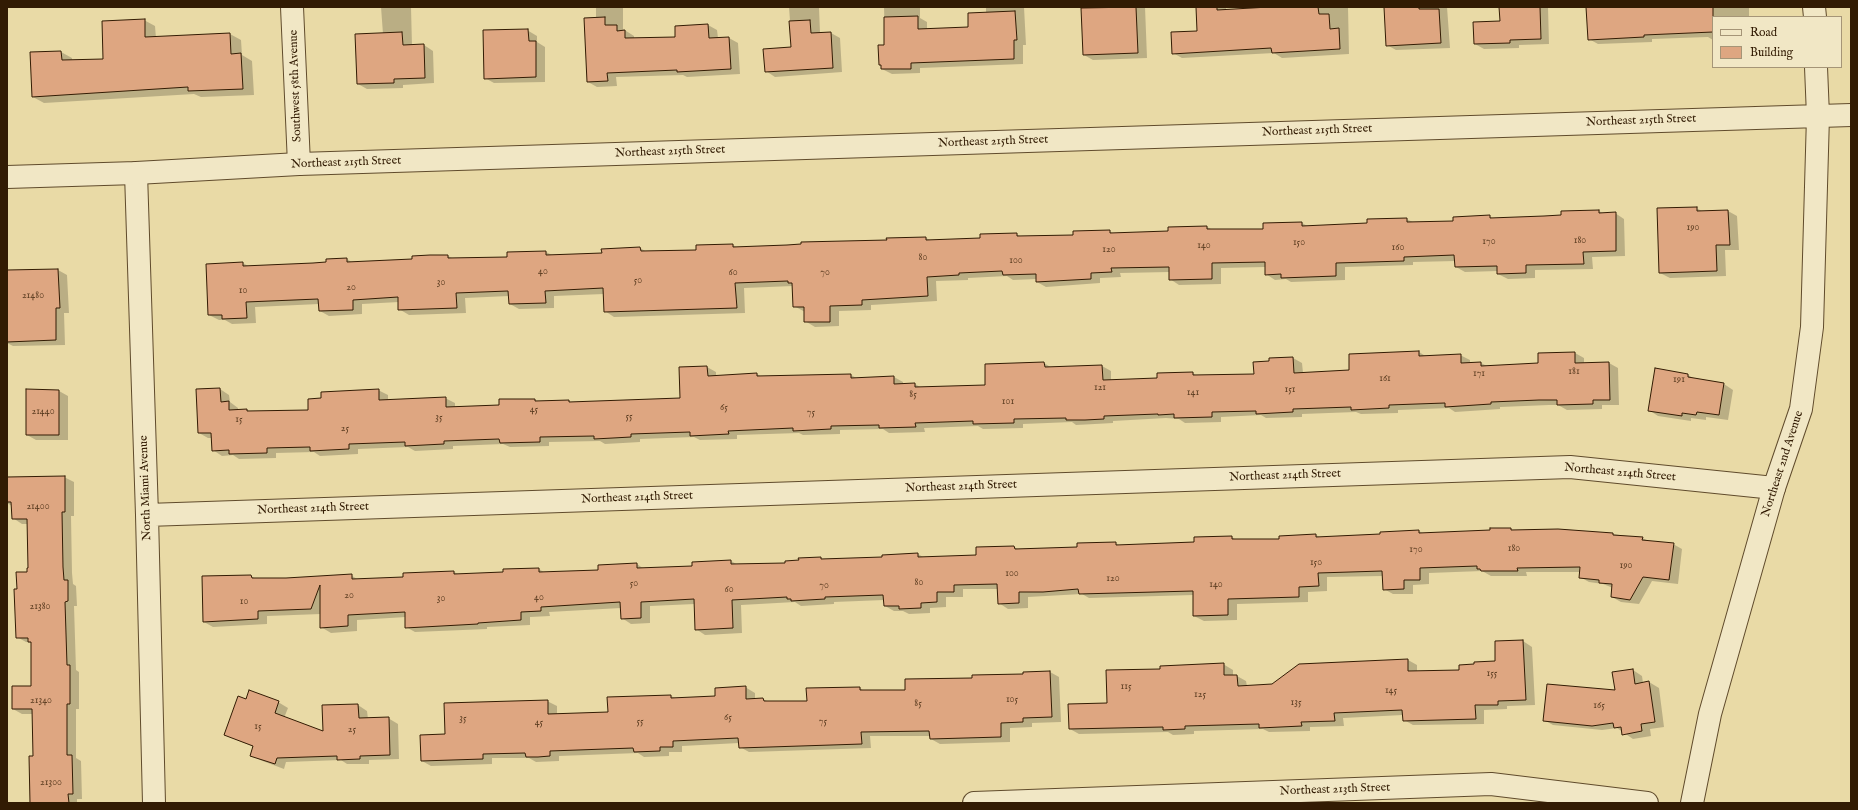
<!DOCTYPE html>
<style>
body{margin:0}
#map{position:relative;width:1858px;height:810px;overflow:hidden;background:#e9daa6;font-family:"IM FELL English",serif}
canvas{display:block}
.frame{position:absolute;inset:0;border:8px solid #321b03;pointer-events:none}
.legend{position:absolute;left:1712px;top:16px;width:130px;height:52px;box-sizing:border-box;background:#f1e7c5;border:1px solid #a59577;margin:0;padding:5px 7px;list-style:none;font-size:12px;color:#321b03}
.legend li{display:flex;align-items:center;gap:8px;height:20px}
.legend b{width:20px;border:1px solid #a59577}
</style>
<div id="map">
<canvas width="1858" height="810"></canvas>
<div class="frame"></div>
<ul class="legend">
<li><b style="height:5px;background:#f1e7c5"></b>Road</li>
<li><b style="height:11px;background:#dea681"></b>Building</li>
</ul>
</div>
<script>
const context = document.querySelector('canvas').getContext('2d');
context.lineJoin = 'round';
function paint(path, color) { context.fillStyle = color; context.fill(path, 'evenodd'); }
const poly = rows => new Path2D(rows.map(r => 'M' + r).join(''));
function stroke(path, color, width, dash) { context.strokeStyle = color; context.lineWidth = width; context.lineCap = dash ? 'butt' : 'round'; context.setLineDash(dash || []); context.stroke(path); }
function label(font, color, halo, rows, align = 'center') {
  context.font = font + ' "IM FELL English",serif'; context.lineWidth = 4; context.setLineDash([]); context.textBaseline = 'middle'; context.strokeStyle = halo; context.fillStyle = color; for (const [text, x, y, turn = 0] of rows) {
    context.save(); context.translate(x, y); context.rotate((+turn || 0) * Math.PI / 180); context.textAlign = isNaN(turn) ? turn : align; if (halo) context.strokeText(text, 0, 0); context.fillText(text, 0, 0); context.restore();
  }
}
const shadow = poly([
 [381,7,411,7,412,46,424,45,433,51,434,83,403,85,403,88,367,89,358,84,383,34],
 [596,7,623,7,623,29,634,36,634,39,676,37,676,27,708,25,717,30,718,38,729,38,738,43,740,74,687,77,683,75,616,77,617,86,597,87,588,82,596,18],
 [789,7,819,7,820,33,831,33,840,38,842,72,775,77,766,71,792,48],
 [884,7,920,7,920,18,927,22,927,30,969,28,986,13,986,7,1024,7,1026,45,1023,45,1023,64,920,68,920,73,892,74,882,69,882,66,880,65,885,45],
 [1082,7,1145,7,1147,58,1093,60,1084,55],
 [1197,7,1226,7,1226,11,1270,7,1348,7,1349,54,1282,58,1274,53,1182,58,1173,53,1198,31],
 [1385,7,1447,7,1450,48,1396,50,1387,45],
 [1500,7,1548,7,1549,44,1519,45,1519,48,1484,49,1475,44,1501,22],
 [1587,7,1749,7,1749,17,1713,17,1713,40,1708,37,1652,39,1652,42,1598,44,1589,39],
 [144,20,155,26,156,38,230,34,241,40,242,55,252,61,254,95,201,97,194,94,44,103,33,97,61,52,72,58,72,61,104,60],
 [527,30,537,36,537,42,545,47,545,82,494,83,485,78],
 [1696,208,1702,211,1728,211,1737,216,1739,250,1725,250,1726,276,1670,278,1660,273],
 [1599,211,1604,214,1615,213,1624,219,1625,256,1592,257,1593,269,1535,270,1535,278,1508,279,1498,274,1498,271,1465,272,1456,267,1456,261,1413,262,1413,265,1345,267,1345,280,1291,282,1286,279,1275,280,1266,274,1266,267,1221,268,1221,284,1179,285,1170,279,1170,272,1120,273,1121,277,1100,278,1100,283,1046,287,1037,282,1037,279,1013,280,1007,276,968,278,968,280,936,281,937,301,871,305,871,310,839,311,839,326,815,327,805,321,805,312,794,306,793,286,744,288,745,313,614,317,605,311,604,294,554,296,554,308,519,309,510,304,509,296,465,298,466,313,409,315,399,309,399,302,362,304,362,314,329,316,320,311,319,304,255,307,256,323,232,324,225,320,219,320,209,315,243,263,248,266,313,264,347,259,353,263,413,260,448,256,454,259,508,258,546,252,552,255,603,254,640,248,647,252,698,251,733,245,738,248,926,238,932,241,981,239,1016,234,1022,237,1074,236,1109,231,1114,234,1169,232,1169,228,1207,227,1213,230,1264,230,1302,223,1309,227,1368,224,1406,219,1413,222,1454,222,1489,216,1494,219,1562,216],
 [58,270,67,275,69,313,64,313,65,345,13,346,7,343,8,271],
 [1419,352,1427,357,1460,355,1470,360,1470,363,1481,363,1487,366,1539,364,1575,353,1584,358,1584,364,1609,363,1618,368,1619,405,1602,405,1602,409,1567,410,1558,405,1549,405,1500,407,1500,409,1455,412,1449,408,1398,410,1398,413,1361,414,1356,412,1302,414,1302,417,1266,418,1261,415,1221,417,1221,422,1185,423,1179,419,1166,418,1113,421,1113,423,1095,424,1076,425,1072,422,1023,424,1023,428,983,429,978,426,924,428,925,432,889,433,883,429,840,430,840,434,803,435,799,433,737,435,737,439,700,440,694,437,640,439,640,442,623,443,605,444,600,441,549,442,549,446,510,447,503,444,453,446,453,449,415,451,408,447,358,449,358,454,320,456,314,452,276,453,276,458,239,459,233,455,222,456,213,450,212,438,208,438,199,433,197,390,220,389,229,395,230,402,238,408,238,410,247,410,252,412,309,411,322,399,378,390,388,395,388,401,445,398,455,403,455,408,500,406,535,400,539,402,569,401,572,403,681,399,707,367,716,372,716,376,757,374,762,377,851,375,858,379,894,377,903,382,903,385,915,384,920,387,986,386,1044,363,1052,368,1102,366,1111,371,1111,381,1158,379,1193,373,1197,376,1255,374,1270,362,1293,358,1302,363,1303,373,1350,371],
 [1656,369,1688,375,1696,380,1724,384,1733,390,1728,420,1706,417,1706,420,1691,418,1691,421,1658,416,1649,410],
 [59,391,68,396,68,440,36,440,27,435],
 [64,477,74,482,74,516,71,516,72,573,73,584,76,586,77,606,74,606,76,670,79,672,79,709,76,709,76,758,81,761,82,799,77,799,77,803,31,803,34,757,33,714,22,714,13,709,32,687,32,643,26,642,17,637,18,590,29,569,28,524,22,524,13,518,12,506,7,503,7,478],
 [1510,529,1514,531,1612,534,1642,538,1649,541,1673,544,1682,549,1678,584,1652,581,1639,604,1621,602,1612,597,1613,588,1603,584,1589,582,1580,577,1580,572,1526,572,1527,576,1491,576,1482,571,1429,573,1429,584,1413,585,1413,594,1393,594,1384,589,1383,576,1327,577,1327,591,1308,592,1308,602,1237,604,1237,620,1204,621,1194,616,1194,595,1089,598,1082,594,1028,597,1028,608,1008,609,999,603,999,589,963,589,963,597,946,597,946,607,930,608,930,613,909,614,903,611,894,611,885,606,884,600,834,602,834,604,801,606,795,602,741,605,742,633,705,635,696,629,695,604,650,606,650,623,631,624,622,618,621,608,549,612,550,616,530,617,530,625,487,627,487,629,415,632,406,627,406,617,357,620,357,631,331,633,321,627,321,614,267,616,267,624,213,627,204,622,251,576,256,579,286,579,352,576,359,580,404,578,454,572,460,575,504,573,539,569,545,573,599,571,637,564,644,569,693,567,731,561,738,565,787,564,820,558,825,560,883,558,883,556,918,554,923,557,977,556,1014,547,1020,550,1078,548,1115,543,1121,546,1195,542,1232,537,1236,540,1280,540,1280,536,1316,535,1321,538,1381,535,1419,531,1424,534],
 [1523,641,1532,647,1535,705,1507,706,1507,709,1484,710,1484,724,1413,725,1404,720,1403,715,1343,718,1344,726,1310,727,1310,731,1269,732,1263,729,1194,731,1194,734,1173,735,1168,732,1079,734,1070,729,1161,670,1223,664,1233,670,1233,676,1237,676,1246,681,1247,686,1272,685,1299,665,1408,660,1417,665,1417,672,1460,671,1496,662],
 [1633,670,1642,676,1643,683,1649,682,1659,688,1664,727,1650,729,1651,736,1633,739,1617,728,1602,730,1553,725,1544,720,1616,692],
 [1050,672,1059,677,1061,722,1032,723,1032,727,1010,728,1010,742,940,744,931,739,930,736,870,736,871,748,749,752,740,747,739,743,682,746,682,752,669,752,669,756,644,757,638,753,559,756,559,761,536,762,529,758,492,758,492,764,431,766,422,761,446,735,547,701,557,706,557,715,609,713,671,696,677,699,716,697,745,687,755,693,755,699,763,699,769,702,808,702,860,688,864,691,906,691,973,679],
 [246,700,278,702,288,708,284,718,324,732,358,705,367,711,368,719,388,718,398,724,399,759,369,760,369,764,347,764,341,760,286,762,284,769,260,760,251,755,254,747,225,735]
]);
const building = poly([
 [1136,7,1138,53,1083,55,1081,8,1136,7],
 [1196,7,1217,7,1217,10,1269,7,1318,7,1319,14,1329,14,1330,29,1339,28,1340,49,1272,53,1271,48,1172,54,1171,32,1197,31,1196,7],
 [1384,7,1419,7,1419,9,1439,9,1441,43,1386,46,1384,7],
 [1499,7,1540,7,1541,39,1510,40,1510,43,1474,44,1473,22,1500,21,1499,7],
 [1586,7,1713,7,1713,32,1644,35,1644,37,1588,40,1586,7],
 [1015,11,1017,40,1014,40,1014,59,911,63,911,69,881,69,881,65,879,65,878,45,884,45,884,17,918,16,918,29,968,27,968,13,1015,11],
 [605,17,605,25,617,25,617,31,625,30,625,38,675,37,675,26,708,24,709,38,729,37,731,69,677,72,677,70,607,73,608,81,587,82,584,18,605,17],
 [145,19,145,37,230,33,231,54,241,53,243,89,188,91,188,87,32,97,30,52,61,51,62,60,103,59,102,21,145,19],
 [810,20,811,33,831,32,833,68,765,72,763,49,791,47,789,21,810,20],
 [528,29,529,41,536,41,536,77,484,79,483,30,528,29],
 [402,32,403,45,424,44,425,78,394,79,394,83,357,84,355,34,402,32],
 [1697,207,1697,211,1728,210,1730,245,1716,245,1717,271,1659,273,1657,208,1697,207],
 [1599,210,1599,213,1616,212,1616,251,1583,252,1584,264,1526,265,1526,273,1497,274,1497,266,1455,267,1454,255,1404,257,1404,261,1336,263,1336,276,1281,278,1281,274,1265,275,1265,262,1212,263,1212,279,1169,280,1169,267,1111,268,1112,272,1091,273,1091,279,1036,282,1036,274,1003,275,1002,271,959,273,959,275,927,277,928,296,862,300,862,305,830,306,830,322,804,322,804,307,793,307,792,283,788,283,788,281,735,283,737,308,604,312,603,288,545,291,546,303,509,304,508,291,456,293,457,308,398,310,398,297,353,300,353,310,319,311,318,299,246,302,247,318,222,319,222,315,208,315,206,264,243,262,243,266,313,263,326,262,326,259,347,258,347,262,412,259,412,256,430,255,448,255,448,258,507,257,507,252,546,251,546,255,602,253,601,249,640,247,641,251,696,250,696,245,733,244,733,247,787,245,801,244,801,242,887,240,886,238,926,237,926,240,980,238,980,234,1017,233,1017,236,1073,235,1073,231,1110,230,1110,233,1168,231,1168,227,1207,226,1207,229,1263,229,1263,223,1302,222,1302,226,1367,223,1367,219,1407,218,1407,222,1453,221,1453,217,1490,215,1490,218,1544,216,1561,215,1561,211,1599,210],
 [58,269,60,308,56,308,56,340,7,342,7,270,58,269],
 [1419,351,1419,356,1461,354,1461,363,1481,362,1481,366,1538,363,1538,353,1575,352,1575,363,1609,362,1610,400,1593,400,1593,404,1557,405,1557,400,1539,400,1491,402,1491,404,1445,407,1445,403,1389,405,1389,408,1351,410,1351,407,1293,409,1293,412,1256,414,1256,411,1212,412,1212,417,1174,418,1174,414,1158,415,1158,414,1104,416,1104,419,1085,420,1066,420,1066,418,1014,419,1014,423,973,424,973,421,915,423,916,427,879,428,879,425,831,426,831,429,793,431,793,428,728,431,729,434,690,436,690,432,631,434,631,437,613,438,594,439,594,436,540,437,540,442,500,443,499,439,444,441,444,444,405,446,405,442,349,444,349,449,310,451,310,447,267,448,267,453,229,454,229,450,212,451,211,433,198,433,196,389,220,388,221,402,229,401,229,410,247,409,247,411,308,410,308,399,321,398,321,392,379,389,379,400,446,397,446,407,499,405,499,399,535,399,535,401,569,400,569,402,680,398,679,367,707,366,708,376,757,373,757,376,851,374,851,378,894,376,894,384,915,383,915,387,985,385,985,364,1044,362,1045,367,1102,365,1103,380,1157,378,1157,373,1193,372,1193,375,1254,374,1253,362,1269,361,1269,358,1293,357,1294,373,1349,370,1349,354,1419,351],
 [1655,368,1688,374,1688,377,1724,383,1719,415,1697,412,1696,415,1682,413,1682,416,1648,411,1655,368],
 [26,389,59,390,59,435,26,435,26,389],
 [65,476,65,512,62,512,63,567,64,580,68,580,68,601,65,602,67,665,70,665,70,704,67,704,67,755,72,755,73,794,68,794,69,803,30,803,29,756,33,756,32,709,12,709,12,686,31,686,31,642,28,642,28,638,16,638,14,589,17,589,16,572,27,572,27,568,28,568,27,519,12,519,11,502,7,502,7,477,65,476],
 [1490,528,1511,528,1511,530,1558,529,1613,533,1613,535,1643,537,1642,540,1674,543,1669,580,1643,577,1630,600,1611,597,1612,584,1599,583,1599,580,1579,578,1580,567,1517,568,1518,571,1481,571,1480,569,1477,569,1477,566,1420,568,1420,580,1404,580,1404,589,1383,590,1382,571,1318,573,1319,586,1299,587,1299,597,1228,599,1228,615,1193,616,1193,591,1079,594,1078,589,1043,592,1019,592,1019,603,998,604,997,584,954,585,954,592,937,592,937,602,921,603,921,608,899,609,899,606,884,606,883,595,825,597,825,599,791,601,791,599,787,599,787,597,732,600,733,628,695,630,694,599,641,602,641,618,621,619,620,602,541,607,541,611,521,612,521,620,478,623,478,624,405,628,405,612,348,615,348,626,320,628,320,585,311,609,258,611,258,619,203,622,202,576,251,575,252,578,286,578,352,574,352,579,403,577,403,573,428,572,454,571,454,574,503,572,503,569,539,568,539,572,598,570,598,565,637,563,637,568,692,566,692,562,731,560,731,564,785,563,785,561,799,560,798,558,821,557,821,559,882,557,882,555,918,553,918,557,976,555,976,547,1014,546,1015,549,1077,547,1077,543,1116,542,1116,545,1194,542,1194,537,1232,536,1232,539,1279,539,1279,536,1316,534,1316,537,1380,534,1380,532,1419,530,1419,533,1490,530,1490,528],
 [1523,640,1526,700,1498,701,1498,705,1475,705,1476,719,1403,721,1402,710,1334,713,1335,721,1301,722,1302,726,1259,728,1259,724,1185,726,1185,729,1163,730,1163,727,1069,729,1068,704,1107,703,1106,670,1160,669,1160,666,1224,663,1224,675,1237,675,1238,686,1272,684,1299,664,1408,659,1408,671,1459,670,1459,665,1474,664,1474,662,1495,661,1495,641,1523,640],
 [1633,669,1635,684,1649,681,1655,722,1641,724,1642,731,1622,735,1621,727,1614,728,1613,723,1592,726,1543,721,1547,684,1615,690,1612,672,1633,669],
 [1050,671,1052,717,1023,718,1023,722,1001,723,1001,737,930,739,929,731,861,732,862,744,739,748,738,738,673,741,673,747,660,747,660,751,634,752,633,748,550,751,550,756,538,757,526,757,525,753,483,754,483,759,421,761,420,735,445,734,444,703,548,700,548,714,608,712,607,697,671,695,671,698,715,696,715,688,746,686,746,699,763,698,764,701,807,701,806,688,860,687,860,690,905,690,905,679,972,678,972,675,1023,674,1023,672,1050,671],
 [249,690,279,701,275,713,323,731,322,705,358,704,359,718,389,717,390,755,360,756,360,759,337,760,337,756,277,758,275,764,250,756,253,746,224,735,238,696,246,699,249,690]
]);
const minor = poly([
 [292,7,299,164],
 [136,173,147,515,154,803],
 [147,515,1570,467,1774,488],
 [974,803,1491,784,1647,803]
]);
const tertiary = poly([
 [1814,7,1815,17],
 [7,177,136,173,299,164,1851,115],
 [1692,803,1710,714,1774,488,1801,409,1812,327,1818,116,1816,67]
]);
const numberNames = [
 ["190",1693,228],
 ["180",1580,241],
 ["170",1489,242],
 ["150",1299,243],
 ["140",1204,246],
 ["160",1398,248],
 ["120",1109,250],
 ["80",923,258],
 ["100",1016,261],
 ["40",543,272],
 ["60",733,273],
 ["70",825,273],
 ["50",638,281],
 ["30",441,283],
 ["20",351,288],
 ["10",243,291],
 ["21480",33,296],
 ["181",1574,372],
 ["171",1479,374],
 ["161",1385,379],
 ["191",1679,380],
 ["121",1100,388],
 ["151",1290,390],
 ["141",1193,393],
 ["85",913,395],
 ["101",1008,402],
 ["65",724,408],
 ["45",534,410],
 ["21440",43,412],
 ["75",811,413],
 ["55",629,417],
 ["35",439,418],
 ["15",239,420],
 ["25",345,429],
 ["21400",38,507],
 ["180",1514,549],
 ["170",1416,550],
 ["150",1316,563],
 ["190",1626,566],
 ["100",1012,574],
 ["120",1113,579],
 ["80",919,583],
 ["50",634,584],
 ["140",1216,585],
 ["70",824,586],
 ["60",729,590],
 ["20",349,596],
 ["40",539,598],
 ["30",441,599],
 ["10",244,602],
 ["21380",40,607],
 ["155",1492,674],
 ["115",1126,687],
 ["145",1391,691],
 ["125",1200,695],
 ["105",1012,700],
 ["21340",41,701],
 ["135",1296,703],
 ["85",918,704],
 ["165",1599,706],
 ["65",728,718],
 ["35",463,719],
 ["55",640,722],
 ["75",823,722],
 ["45",539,723],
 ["15",258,727],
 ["25",352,730],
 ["21300",51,783]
];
const streetNames = [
 ["Southwest 58th Avenue",296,86,-92],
 ["Northeast 215th Street",1641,121,-2],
 ["Northeast 215th Street",1317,131,-2],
 ["Northeast 215th Street",993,142,-2],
 ["Northeast 215th Street",670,152,-2],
 ["Northeast 215th Street",346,163,-2],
 ["Northeast 2nd Avenue",1783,464,-72],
 ["Northeast 214th Street",1620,473,5],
 ["Northeast 214th Street",1285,476,-2],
 ["Northeast 214th Street",961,487,-2],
 ["North Miami Avenue",146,488,-92],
 ["Northeast 214th Street",637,498,-2],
 ["Northeast 214th Street",313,509,-2],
 ["Northeast 213th Street",1335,790,-2]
];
paint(shadow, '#0003');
paint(building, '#dea681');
stroke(building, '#321b03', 1);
stroke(minor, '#604b2c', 24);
stroke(tertiary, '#604b2c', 24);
stroke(minor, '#f1e7c5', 22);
stroke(tertiary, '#f1e7c5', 22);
label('10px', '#5d3e22', null, numberNames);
label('12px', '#321b03', '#f1e7c5', streetNames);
</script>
